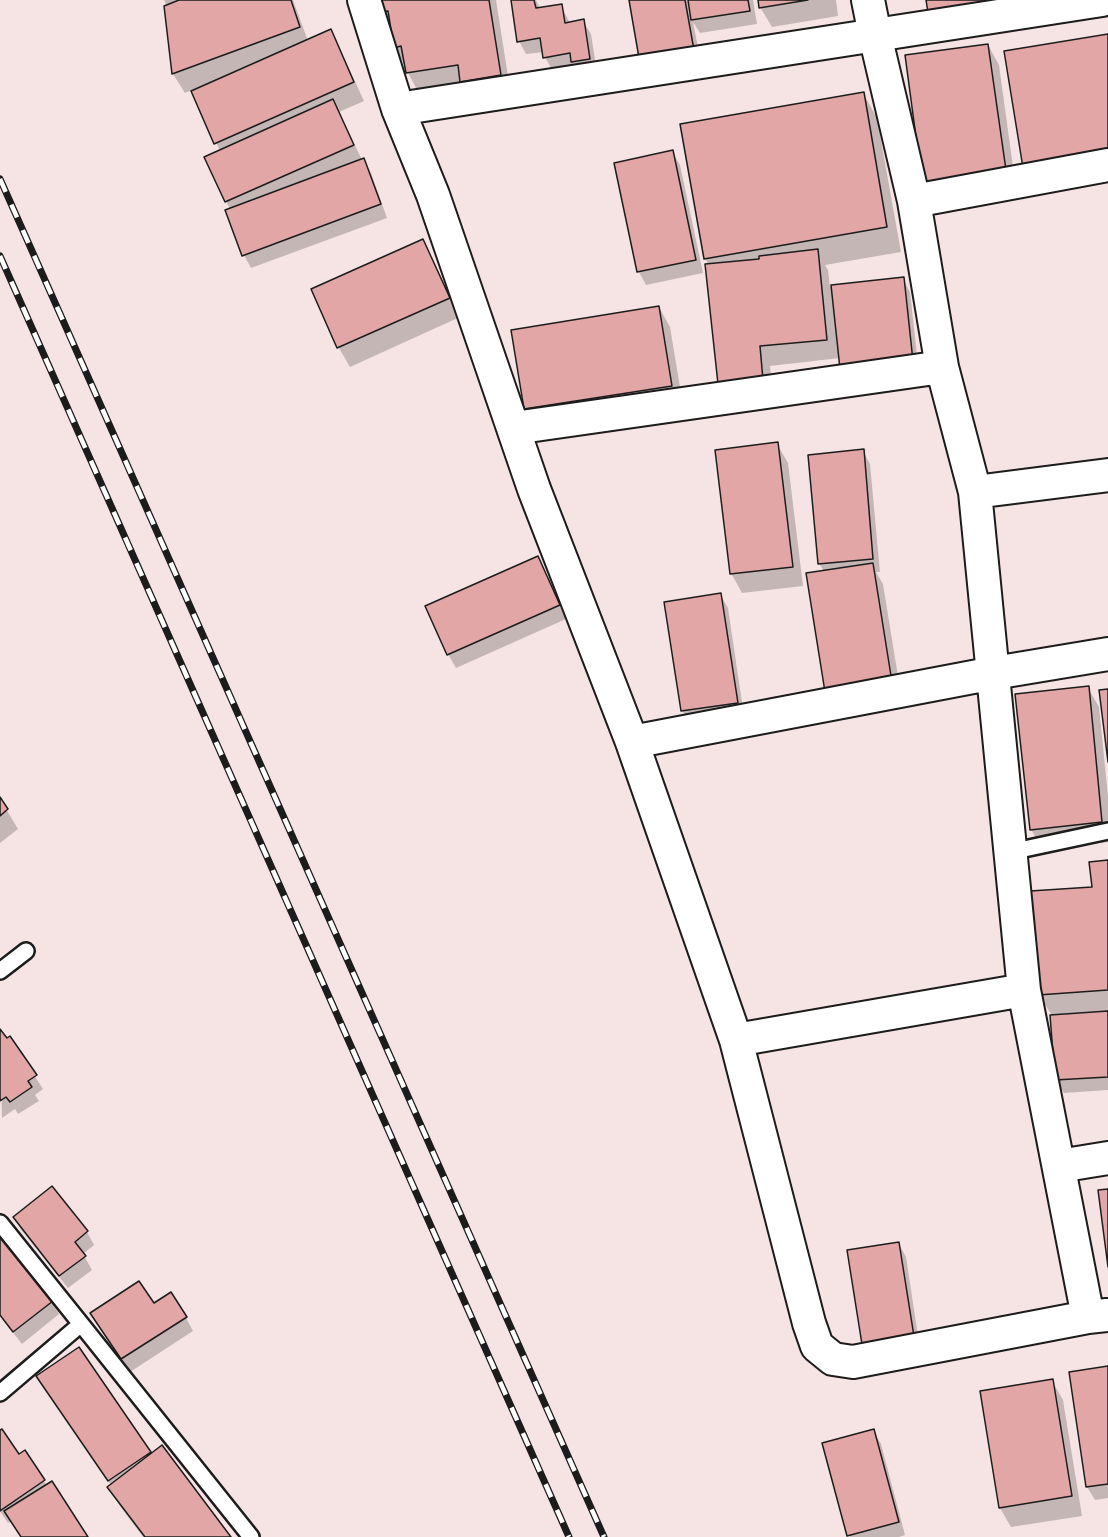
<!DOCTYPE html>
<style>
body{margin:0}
canvas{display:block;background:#f6e4e4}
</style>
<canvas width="1108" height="1537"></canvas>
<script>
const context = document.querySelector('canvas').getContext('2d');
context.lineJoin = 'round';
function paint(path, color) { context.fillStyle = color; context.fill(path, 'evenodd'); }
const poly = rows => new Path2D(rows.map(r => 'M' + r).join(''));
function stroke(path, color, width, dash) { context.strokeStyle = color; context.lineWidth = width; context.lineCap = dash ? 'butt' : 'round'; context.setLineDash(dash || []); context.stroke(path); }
const shadow = poly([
 [164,0,293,0,308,41,330,31,341,51,364,101,339,112,362,160,363,160,371,173,387,218,251,268,244,255,230,209,226,201,220,151,192,90,185,93,173,74,166,7,167,6],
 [380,0,496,0,511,95,418,92,395,47,392,27,382,11],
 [512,0,536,0,540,8,561,6,570,23,583,21,591,34,597,72,552,70,545,57,544,52,526,54,519,41],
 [631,0,753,0,757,24,700,33,693,22,701,63],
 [759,0,836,0,838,16,772,27,760,7],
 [928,0,1108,0,1108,16,1042,25,1031,4,1033,28,941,38],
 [988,45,999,65,1016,189,935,201,924,181],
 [863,93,877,118,901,252,825,265,828,270,830,287,903,279,910,292,919,374,840,358,770,366,773,399,731,403,709,266,705,258],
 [672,152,680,165,703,273,646,285,639,272,616,164],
 [422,241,433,260,460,317,350,367,339,348,313,290],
 [659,307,670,327,683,405,537,428,526,409,513,331],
 [777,444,788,463,803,586,742,593,731,573],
 [863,451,870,464,880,572,876,572,883,584,902,701,819,563],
 [537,558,566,619,456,668,448,654],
 [720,594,728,608,744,716,690,723,682,710],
 [1088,688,1099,707,1108,796,1108,842,1042,849,1031,829],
 [0,799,18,829,0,843],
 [1108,862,1108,1090,1064,1093,1056,1080,1051,1014,1039,995],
 [0,1032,6,1040,10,1038,43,1089,35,1095,39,1101,18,1114,15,1109,2,1118],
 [52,1188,87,1232,94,1245,83,1254,92,1270,68,1288,22,1231,14,1218],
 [0,1236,51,1301,59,1314,22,1344,0,1316],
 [899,1244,906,1257,922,1362,849,1251],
 [154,1305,186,1318,193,1331,130,1372,100,1326],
 [79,1349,151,1456,229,1537,143,1537,120,1506,109,1487,111,1485,46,1389],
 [1108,1368,1108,1498,1095,1500,1087,1487,1071,1373],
 [1052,1381,1063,1400,1082,1516,1011,1527,1000,1508,982,1392],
 [873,1431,881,1444,905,1535,899,1537,850,1537,849,1535],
 [0,1432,19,1456,25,1452,47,1486,86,1537,21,1537,12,1521,8,1523,0,1511]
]);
const building = poly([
 [179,0,291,0,300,27,172,74,164,6,179,0],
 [379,0,489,0,501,75,460,82,458,65,406,73,401,46,394,48,388,11,381,12,379,0],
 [511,0,534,0,536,8,562,4,565,23,584,19,590,59,571,62,570,53,543,58,540,38,517,42,511,0],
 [629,0,685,0,694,50,639,58,629,0],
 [688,0,748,0,750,11,691,20,688,0],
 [758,0,808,0,759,8,758,0],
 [926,0,1022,0,929,19,926,0],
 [331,29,354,82,214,144,191,91,331,29],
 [1108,34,1108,160,1024,174,1004,51,1108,34],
 [988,44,1006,170,922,182,905,55,988,44],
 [864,92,887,227,704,259,680,124,864,92],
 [333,99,354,145,225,202,204,157,333,99],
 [673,150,696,260,637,272,614,163,673,150],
 [364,158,381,204,242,256,225,210,364,158],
 [423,239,450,298,337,348,311,289,423,239],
 [818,249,827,340,760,346,763,380,718,384,705,264,759,259,759,256,818,249],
 [904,277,913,361,840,369,831,285,904,277],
 [659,306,672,386,524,409,511,330,659,306],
 [778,442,793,567,730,574,715,450,778,442],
 [864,449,873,559,818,564,808,455,864,449],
 [538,556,560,605,447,655,425,606,538,556],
 [873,563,892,682,825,692,806,573,873,563],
 [721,593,738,703,681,711,664,602,721,593],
 [1089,686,1102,822,1030,830,1015,694,1089,686],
 [1108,689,1108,762,1099,690,1108,689],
 [0,797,8,809,0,816,0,797],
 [1108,860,1108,990,1038,995,1030,891,1092,887,1089,862,1108,860],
 [1108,1011,1108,1077,1055,1080,1050,1015,1108,1011],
 [0,1029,7,1038,10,1036,37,1075,28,1081,32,1087,10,1102,6,1097,0,1101,0,1029],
 [52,1186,88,1231,75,1242,86,1256,59,1276,13,1217,52,1186],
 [1108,1189,1108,1267,1098,1190,1108,1189],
 [0,1234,53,1301,13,1332,0,1315,0,1234],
 [899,1242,916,1349,864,1357,847,1250,899,1242],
 [139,1281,154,1303,171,1292,187,1317,121,1359,90,1313,139,1281],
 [79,1347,151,1452,108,1481,36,1376,79,1347],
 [1108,1366,1108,1484,1086,1487,1069,1372,1108,1366],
 [1053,1379,1072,1496,999,1508,980,1391,1053,1379],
 [2,1429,19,1454,25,1450,45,1480,0,1511,0,1430,2,1429],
 [874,1429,899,1522,847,1536,822,1443,874,1429],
 [162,1445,231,1537,145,1537,107,1487,162,1445],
 [52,1481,88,1537,21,1537,4,1511,52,1481]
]);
const lane = poly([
 [1010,852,1108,831],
 [0,971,26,951],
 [0,1223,81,1324],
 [0,1393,81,1324,251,1537]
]);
const street = poly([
 [364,0,398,109,433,195,534,489,632,742,736,1040,809,1323,817,1346,833,1359,853,1362,1088,1317],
 [868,0,875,35,914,201],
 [398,109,1102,0],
 [1108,165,914,201,942,367,975,492,1108,475],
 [514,428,942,367],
 [975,492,1024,990,1088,1317,1107,1315],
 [632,742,994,673,1108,654],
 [736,1040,1024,990],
 [1059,1166,1108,1158]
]);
const rail = poly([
 [0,179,604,1537],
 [0,256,569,1537]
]);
paint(shadow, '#0003');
paint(building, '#e1a6a5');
stroke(building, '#1c1c1c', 1.5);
stroke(lane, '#1c1c1c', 20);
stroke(street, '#1c1c1c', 36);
stroke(lane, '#fff', 15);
stroke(street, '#fff', 32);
stroke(rail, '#1c1c1c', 7);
stroke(rail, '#fff', 4.5, [14]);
</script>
